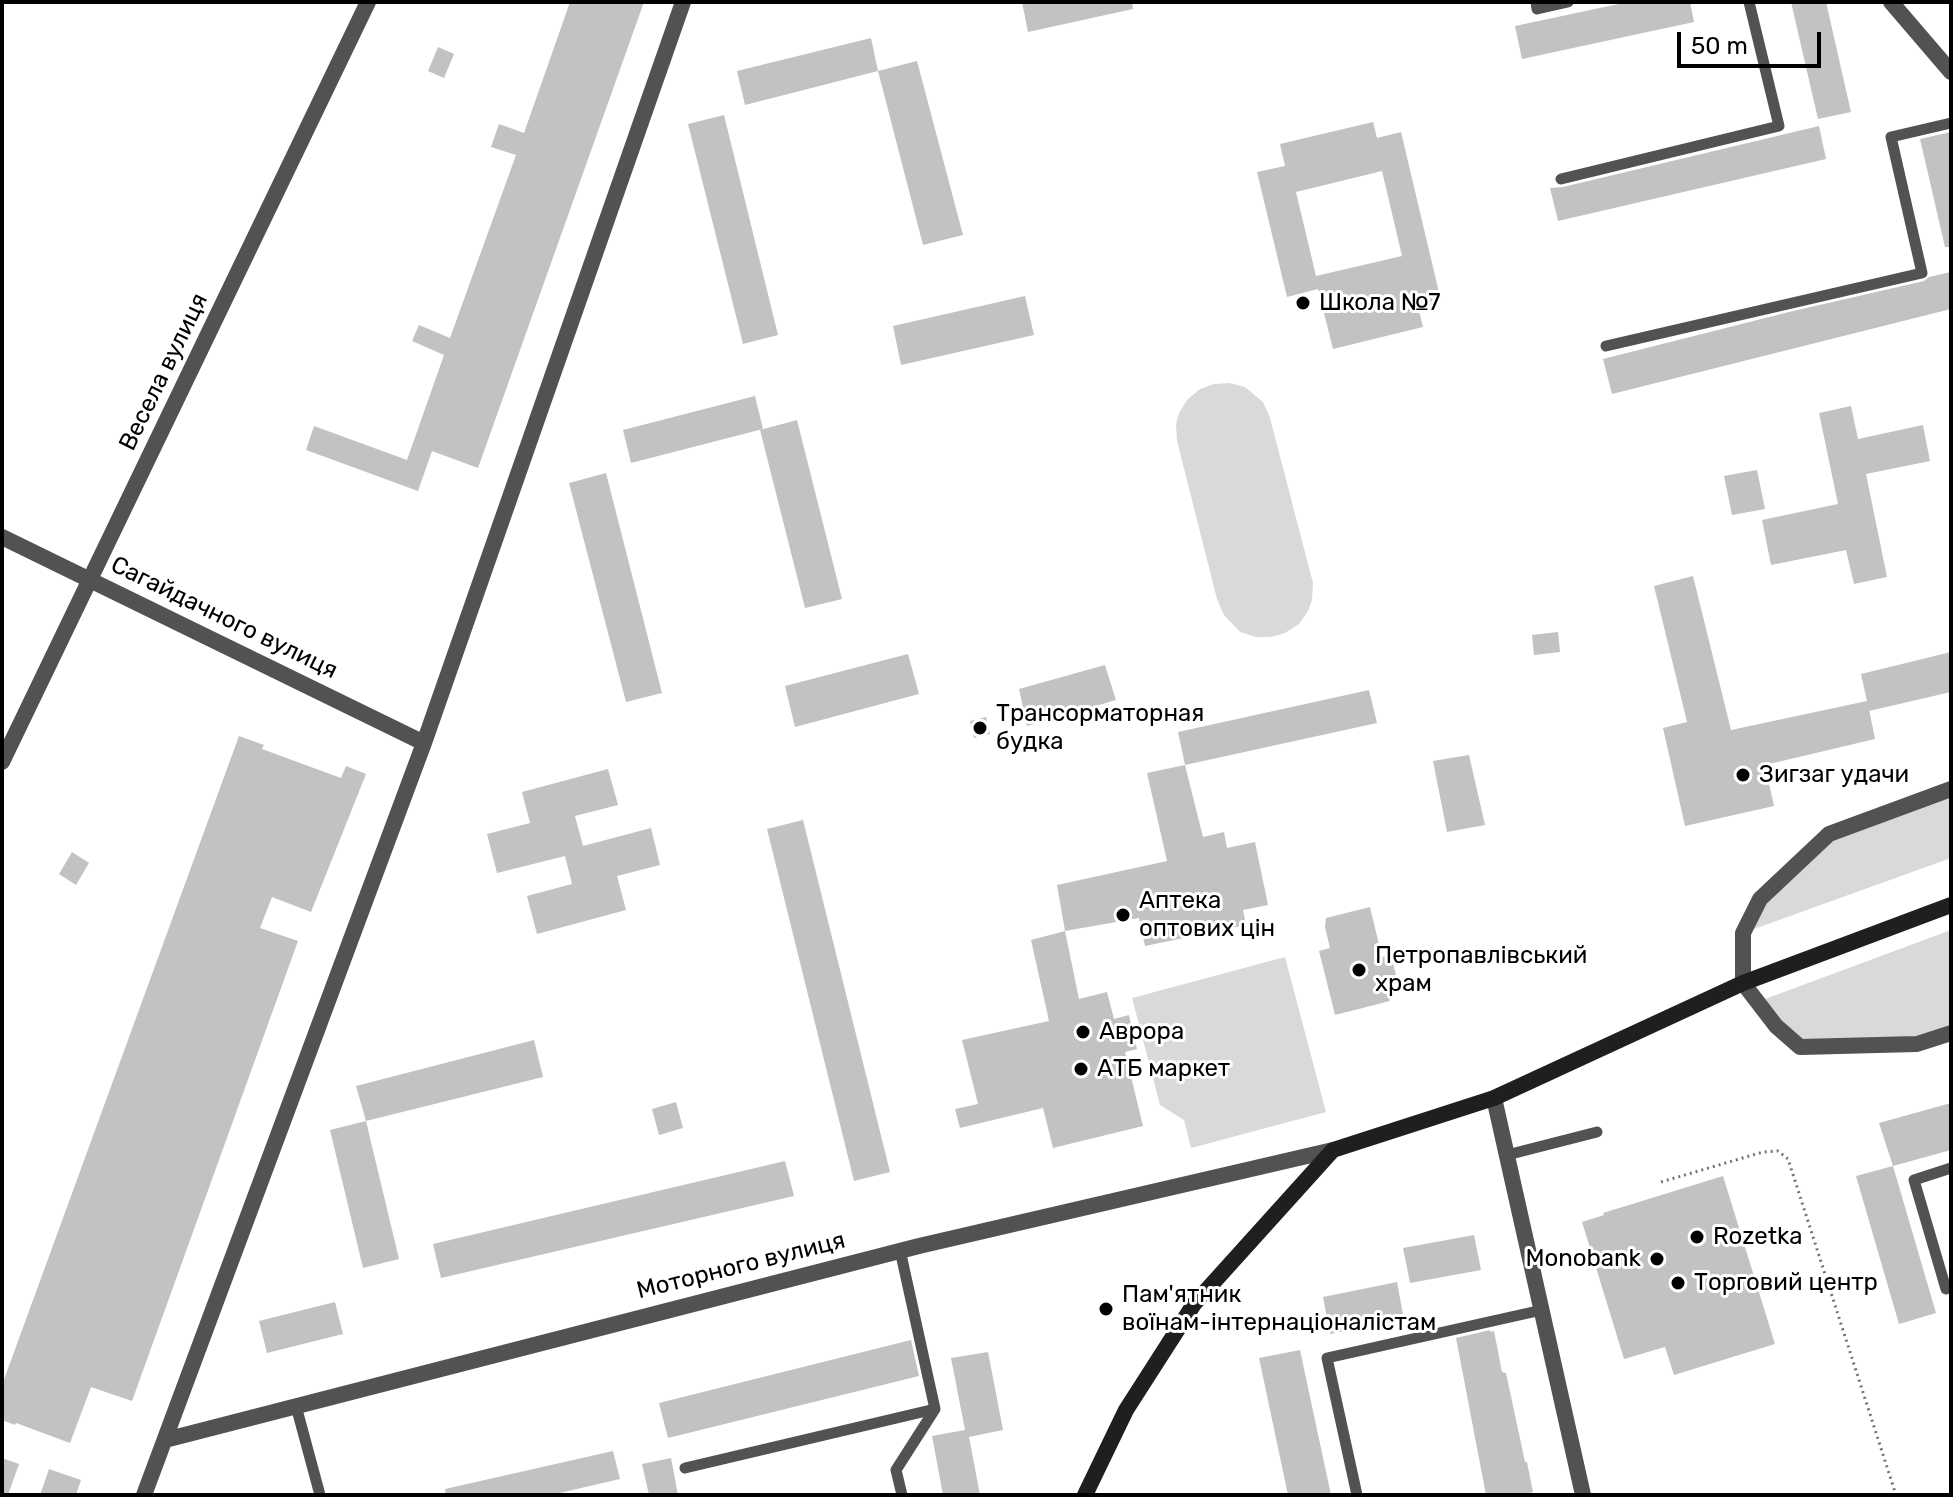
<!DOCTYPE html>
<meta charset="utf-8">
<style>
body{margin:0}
#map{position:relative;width:1953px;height:1497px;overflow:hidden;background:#fff;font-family:Rubik,sans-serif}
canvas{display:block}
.frame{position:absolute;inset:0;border:4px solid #000;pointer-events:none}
.scale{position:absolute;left:1677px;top:32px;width:144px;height:36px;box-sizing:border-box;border:4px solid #000;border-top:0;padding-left:10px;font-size:24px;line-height:28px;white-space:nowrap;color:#000;-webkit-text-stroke:6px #fff;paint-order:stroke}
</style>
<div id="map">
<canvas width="1953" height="1497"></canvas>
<div class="frame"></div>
<div class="scale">50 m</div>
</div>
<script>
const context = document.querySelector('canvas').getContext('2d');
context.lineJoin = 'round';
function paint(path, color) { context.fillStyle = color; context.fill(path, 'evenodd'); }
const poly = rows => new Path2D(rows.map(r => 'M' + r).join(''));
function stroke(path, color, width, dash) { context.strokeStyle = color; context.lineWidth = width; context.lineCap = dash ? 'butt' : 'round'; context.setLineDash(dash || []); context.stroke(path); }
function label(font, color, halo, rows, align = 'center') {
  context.font = font + ' Rubik,sans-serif'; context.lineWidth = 6; context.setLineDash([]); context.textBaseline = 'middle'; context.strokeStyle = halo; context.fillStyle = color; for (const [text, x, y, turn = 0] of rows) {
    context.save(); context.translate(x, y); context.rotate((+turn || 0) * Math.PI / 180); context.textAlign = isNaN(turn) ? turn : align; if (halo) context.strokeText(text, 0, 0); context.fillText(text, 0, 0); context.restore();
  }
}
const green = poly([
 [1229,383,1245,387,1263,402,1270,418,1313,583,1312,600,1308,611,1299,624,1285,633,1271,637,1256,637,1240,632,1224,615,1217,599,1177,441,1176,424,1179,413,1187,400,1200,389,1214,384],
 [1951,789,1951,858,1743,933,1760,899,1829,834],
 [1951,930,1951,1033,1800,1047,1757,1002],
 [1285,957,1326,1112,1191,1148,1184,1120,1160,1105,1132,998]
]);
const building = poly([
 [570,2,644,2,478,468,432,451,418,491,306,450,314,426,407,460,444,355,412,341,419,325,450,338,516,155,491,147,499,124,524,133],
 [1022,2,1132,2,1133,9,1028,32],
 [1628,2,1690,2,1694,22,1522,59,1515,26],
 [1791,2,1826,2,1851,112,1818,119],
 [871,38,878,71,745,105,737,71],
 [438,47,454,54,444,78,428,71],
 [917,61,963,235,923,245,878,71],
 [724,115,778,335,743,344,688,124],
 [1373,122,1377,138,1401,132,1441,301,1418,307,1423,327,1333,349,1318,289,1287,297,1257,172,1285,166,1280,144],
 [1382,171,1402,256,1316,276,1296,192],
 [1819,126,1826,159,1558,221,1550,188,1563,187],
 [1951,132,1951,247,1945,247,1920,139],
 [1951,272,1951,309,1612,394,1603,359,1789,312,1924,281,1929,277],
 [1025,296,1034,335,901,365,893,326],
 [755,396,763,429,631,463,623,430],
 [1851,406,1858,439,1923,425,1930,461,1866,474,1887,577,1854,584,1846,550,1771,565,1762,520,1838,504,1819,413],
 [797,420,842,599,805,608,760,430],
 [1757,470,1765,509,1732,515,1724,476],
 [606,473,662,693,626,702,569,483],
 [1693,576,1731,730,1867,701,1861,674,1951,652,1951,692,1869,711,1869,709,1875,739,1765,765,1774,806,1685,826,1663,728,1687,722,1654,586],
 [1558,632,1560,652,1534,655,1532,635],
 [908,654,919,694,795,727,785,686],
 [1105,665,1116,700,1027,726,1019,689],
 [1369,690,1377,723,1185,765,1178,732],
 [986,717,990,734,974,738,970,721],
 [239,736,264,745,262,749,341,778,346,766,366,774,311,912,272,897,260,928,298,941,132,1401,91,1387,70,1443,16,1423,15,1425,2,1420,2,1385],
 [1469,755,1485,825,1447,832,1433,761],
 [1185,765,1203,837,1224,832,1227,848,1255,842,1268,905,1243,910,1246,925,1145,946,1139,918,1065,931,1057,885,1167,861,1147,773],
 [608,769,618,805,575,816,583,846,651,828,660,865,617,876,626,910,537,934,527,896,572,884,565,856,497,873,487,834,530,823,522,792],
 [803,820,890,1172,854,1181,767,829],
 [72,852,89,863,76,885,59,874],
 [1370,907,1382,957,1391,955,1398,983,1386,986,1390,1001,1335,1015,1319,951,1330,948,1325,927,1326,918],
 [1065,931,1079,999,1107,992,1114,1019,1129,1015,1137,1049,1125,1052,1143,1126,1053,1148,1043,1108,960,1128,955,1109,978,1104,962,1040,1049,1021,1031,940],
 [534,1040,543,1077,366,1121,356,1086],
 [676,1102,683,1128,659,1135,652,1109],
 [1951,1103,1951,1150,1893,1166,1879,1123],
 [366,1121,399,1259,363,1268,330,1130],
 [785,1161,794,1196,441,1278,433,1244],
 [1893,1166,1936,1313,1899,1324,1856,1176],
 [1723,1176,1775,1344,1674,1375,1665,1347,1624,1359,1582,1222,1604,1215,1603,1213],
 [1474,1235,1481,1270,1410,1283,1403,1248],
 [1397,1282,1404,1320,1330,1334,1323,1297],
 [335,1302,343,1334,267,1353,259,1321],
 [1490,1330,1490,1332,1494,1331,1502,1372,1506,1373,1525,1462,1527,1462,1533,1492,1522,1495,1486,1495,1456,1338],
 [911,1340,919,1376,668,1438,659,1403],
 [1300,1350,1331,1495,1288,1495,1259,1358],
 [988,1352,1003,1430,969,1437,980,1495,943,1495,932,1436,965,1430,951,1358],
 [613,1451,620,1479,551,1495,446,1495,445,1489],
 [2,1458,19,1464,8,1495,2,1495],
 [671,1458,678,1495,649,1495,642,1464],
 [49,1469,81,1480,76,1495,40,1495]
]);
const path = poly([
 [1661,1182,1763,1152,1778,1151,1788,1159,1896,1495]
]);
const lane = poly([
 [1536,2,1537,9,1568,2],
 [1561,179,1779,126,1749,2],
 [1606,346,1922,273,1891,137,1951,123],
 [1507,1155,1597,1132],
 [900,1250,935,1409,896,1470,902,1495],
 [1946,1289,1914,1180,1951,1168],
 [296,1406,320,1495],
 [685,1468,935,1409],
 [1357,1495,1327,1358,1542,1310]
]);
const street = poly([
 [1891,2,1951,72],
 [2,537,424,743],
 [2,762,368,2],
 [1951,789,1829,834,1760,899,1743,933,1743,983,1776,1026,1800,1047,1917,1044,1951,1033],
 [1494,1098,1583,1495],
 [165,1440,919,1246,1333,1150],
 [144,1495,424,743,683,2]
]);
const secondary = poly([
 [1085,1495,1126,1410,1194,1304,1333,1150,1494,1098,1743,983,1951,905]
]);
const markers = [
 [1303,303,8,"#000"],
 [980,728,8,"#000"],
 [1743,775,8,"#000"],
 [1123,915,8,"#000"],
 [1359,970,8,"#000"],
 [1083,1032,8,"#000"],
 [1081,1069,8,"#000"],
 [1697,1237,8,"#000"],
 [1657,1259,8,"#000"],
 [1678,1283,8,"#000"],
 [1106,1309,8,"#000"]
];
const poiNames = [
 ["Школа №7",1319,303],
 ["Трансорматорная",996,714],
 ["будка",996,742],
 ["Зигзаг удачи",1759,775],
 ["Аптека",1139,901],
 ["оптових цін",1139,929],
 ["Петропавлівський",1375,956],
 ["храм",1375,984],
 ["Аврора",1099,1032],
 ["АТБ маркет",1097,1069],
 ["Rozetka",1713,1237],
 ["Monobank",1641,1259,"right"],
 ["Торговий центр",1694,1283],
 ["Пам'ятник",1122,1295],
 ["воїнам-інтернаціоналістам",1122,1323]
];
const streetNames = [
 ["Весела вулиця",164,372,-64],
 ["Сагайдачного вулиця",224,618,26],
 ["Моторного вулиця",741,1266,-14]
];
paint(green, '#d9d9d9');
paint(building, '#c2c2c2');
stroke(path, '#747474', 3, [2, 4]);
stroke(lane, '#525252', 11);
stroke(street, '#525252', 16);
stroke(secondary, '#1f1f1f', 16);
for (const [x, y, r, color] of markers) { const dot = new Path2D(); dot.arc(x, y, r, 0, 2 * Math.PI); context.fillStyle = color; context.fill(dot); stroke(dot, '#fff', 3); }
label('24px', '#000', '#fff', poiNames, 'left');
label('24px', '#000', '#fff', streetNames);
</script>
